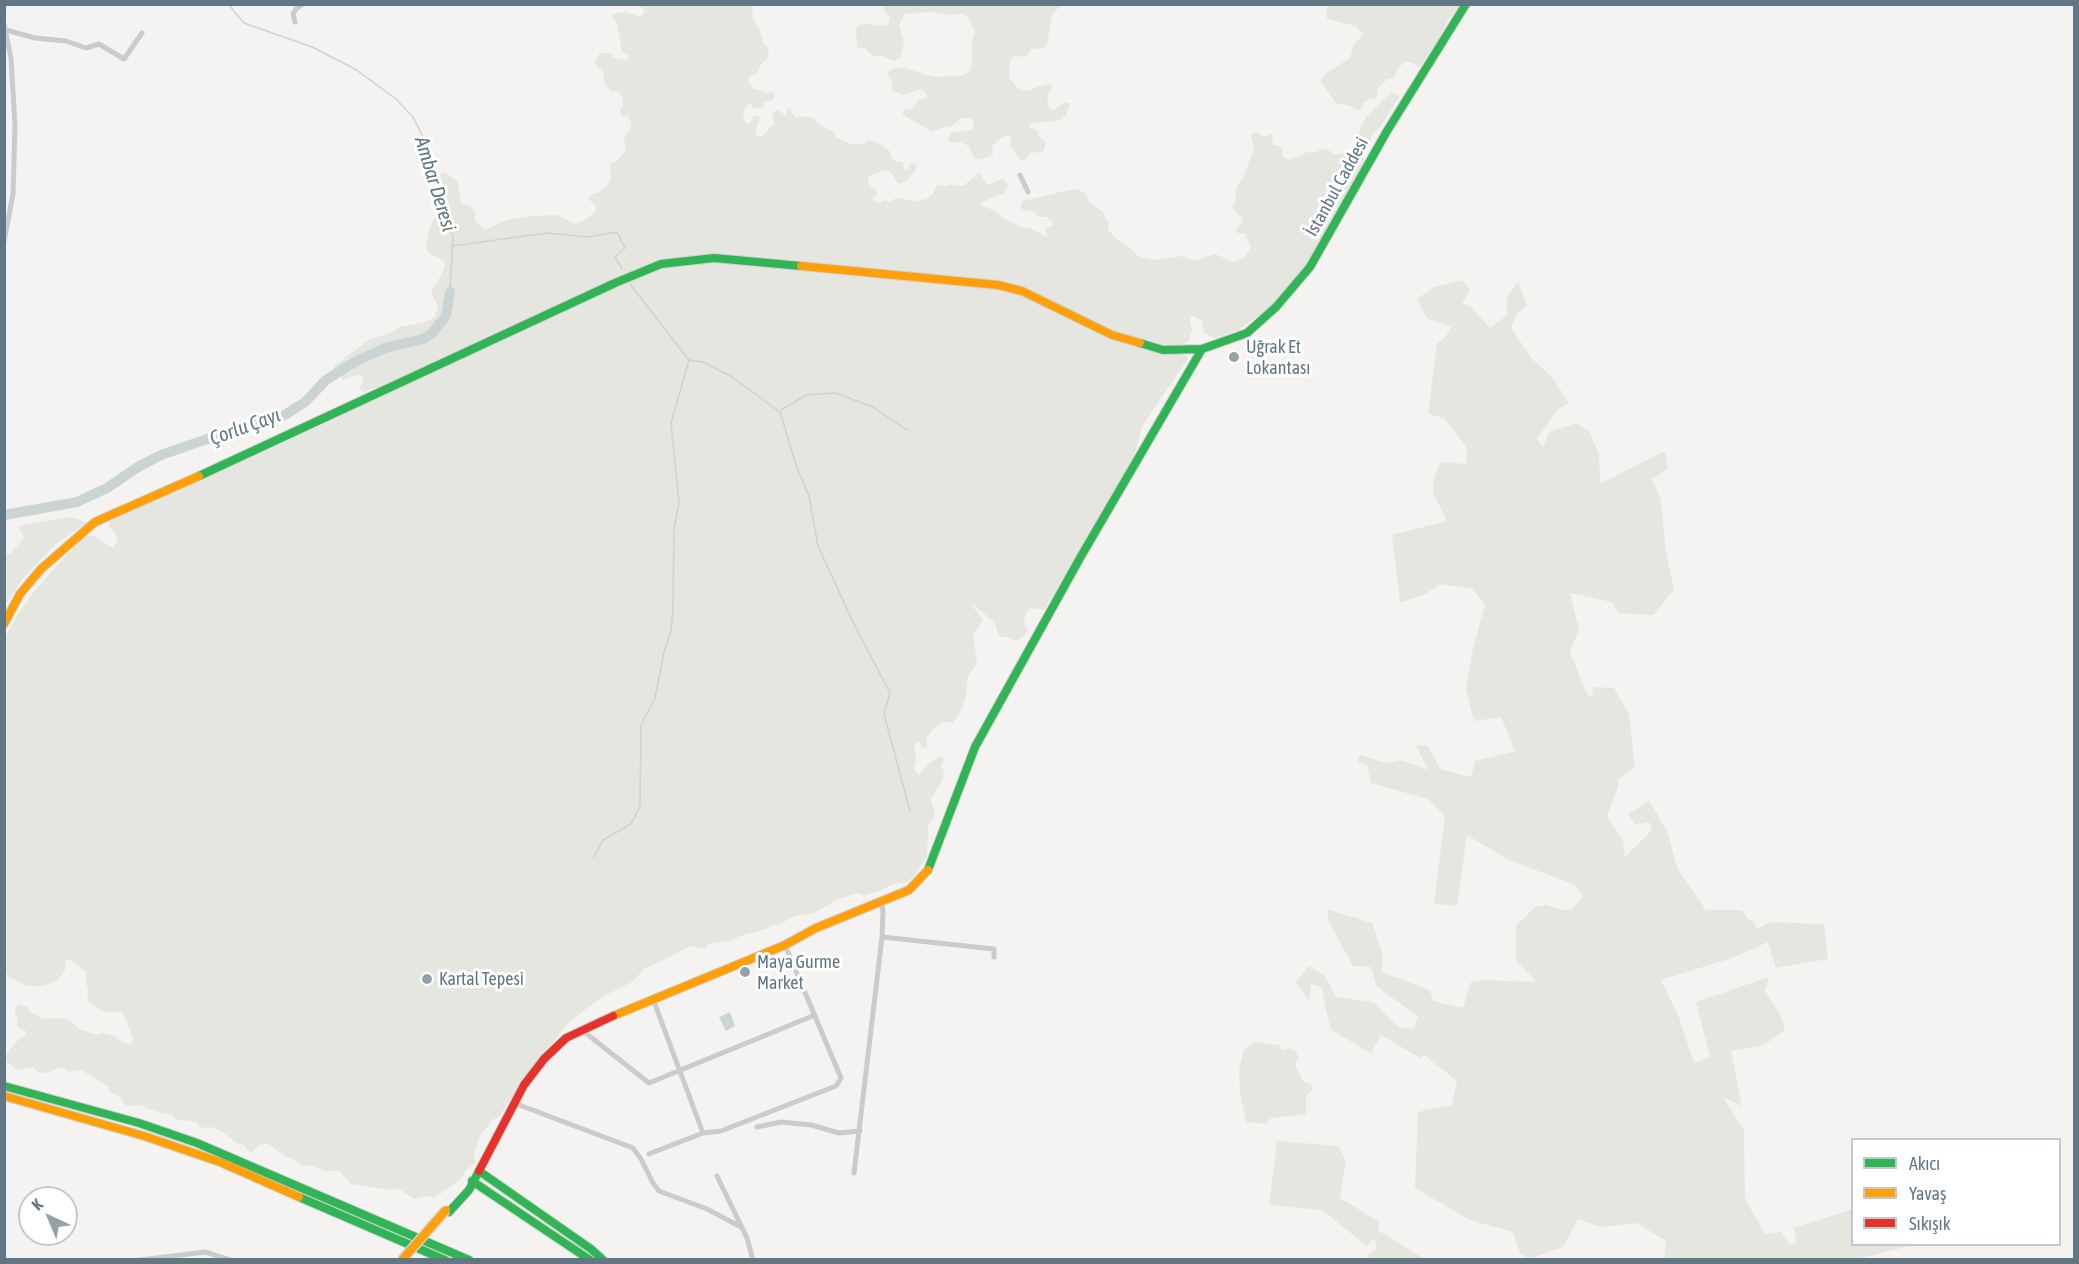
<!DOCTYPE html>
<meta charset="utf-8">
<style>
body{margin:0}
#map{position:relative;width:2079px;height:1264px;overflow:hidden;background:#f4f3f1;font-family:"Asap Condensed",sans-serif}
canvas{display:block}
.frame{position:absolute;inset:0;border:6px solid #627783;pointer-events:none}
.legend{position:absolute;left:1851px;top:1138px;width:210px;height:108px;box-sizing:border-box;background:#fff;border:2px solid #c0c9cd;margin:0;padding:8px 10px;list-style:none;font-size:18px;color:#627783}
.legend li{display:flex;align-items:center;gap:12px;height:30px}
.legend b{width:30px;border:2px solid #c0c9cd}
.north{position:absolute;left:18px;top:1186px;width:60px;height:60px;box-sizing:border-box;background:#fff;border:2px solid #c0c9cd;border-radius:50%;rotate:316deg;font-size:16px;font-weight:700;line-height:24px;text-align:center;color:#627783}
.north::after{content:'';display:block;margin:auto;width:21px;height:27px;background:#95a2aa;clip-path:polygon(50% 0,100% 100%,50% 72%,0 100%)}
</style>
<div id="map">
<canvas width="2079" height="1264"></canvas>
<div class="frame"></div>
<ul class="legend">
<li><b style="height:8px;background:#30b455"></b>Akıcı</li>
<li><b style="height:8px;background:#ff9f0a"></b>Yavaş</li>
<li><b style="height:8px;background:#e5322d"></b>Sıkışık</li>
</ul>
<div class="north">K</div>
</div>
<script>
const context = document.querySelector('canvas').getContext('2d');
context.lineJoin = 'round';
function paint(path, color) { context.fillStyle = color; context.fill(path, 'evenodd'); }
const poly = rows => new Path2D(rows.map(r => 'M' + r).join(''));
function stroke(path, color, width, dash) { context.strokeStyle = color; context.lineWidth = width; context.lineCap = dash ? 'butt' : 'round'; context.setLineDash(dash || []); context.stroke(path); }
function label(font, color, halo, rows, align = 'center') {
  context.font = font + ' "Asap Condensed",sans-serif'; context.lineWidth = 6; context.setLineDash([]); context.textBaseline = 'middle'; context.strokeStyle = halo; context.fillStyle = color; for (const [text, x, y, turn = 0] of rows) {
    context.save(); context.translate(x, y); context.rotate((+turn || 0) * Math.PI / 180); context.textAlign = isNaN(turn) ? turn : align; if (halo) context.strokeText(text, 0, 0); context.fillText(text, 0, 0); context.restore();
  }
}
const green = poly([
 [630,5,750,5,753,11,752,17,761,33,764,44,769,48,767,59,761,64,758,71,749,78,748,83,755,89,761,90,766,93,772,92,775,96,772,100,763,102,765,104,761,108,753,108,751,104,747,105,743,114,744,120,749,125,754,116,760,117,755,134,760,138,774,124,772,112,778,110,786,116,788,107,796,118,800,116,814,118,818,124,832,131,837,138,851,144,864,144,868,140,874,141,889,150,892,158,894,161,902,162,905,170,907,170,912,163,916,165,916,169,907,181,900,184,897,183,893,174,886,170,868,176,869,186,876,190,877,194,871,200,879,203,885,200,890,202,896,198,915,201,927,199,933,194,935,188,939,185,947,186,951,184,957,186,964,185,979,173,988,185,1002,179,1007,182,1008,187,1003,194,984,201,981,205,997,212,1002,218,1024,228,1029,228,1047,237,1046,228,1052,226,1053,222,1047,217,1040,217,1034,212,1023,210,1021,207,1022,201,1074,189,1084,192,1090,203,1104,213,1106,220,1109,221,1108,230,1119,241,1130,248,1138,256,1151,260,1183,256,1195,261,1215,254,1234,262,1245,257,1251,247,1245,233,1237,233,1236,229,1243,222,1242,218,1232,208,1235,202,1236,188,1243,178,1254,148,1251,135,1256,132,1263,137,1272,134,1273,145,1281,147,1283,156,1287,159,1290,160,1307,152,1314,153,1322,149,1327,149,1335,155,1356,151,1362,155,1366,163,1357,175,1305,267,1276,303,1238,330,1214,338,1204,333,1202,321,1192,315,1190,319,1192,329,1188,342,1172,347,1175,352,1187,356,1188,359,1142,426,1136,450,1123,477,1044,610,1030,608,1027,611,1024,621,1028,631,1026,634,1018,640,1012,640,1008,637,1001,637,998,634,995,623,974,605,973,607,983,619,973,636,977,663,968,676,965,700,960,712,953,723,943,721,932,730,930,734,926,737,928,746,923,749,919,742,915,744,916,763,914,768,917,774,920,774,926,766,941,756,944,759,941,766,944,772,943,779,931,799,935,815,928,826,927,857,913,877,907,882,896,883,877,892,864,895,856,893,838,899,814,913,796,916,777,925,773,925,766,929,743,935,731,940,709,944,705,949,690,946,664,960,645,968,632,982,604,996,571,1020,527,1075,500,1115,490,1122,488,1127,481,1133,474,1153,475,1164,467,1169,460,1180,434,1198,426,1196,415,1199,399,1189,389,1190,351,1184,339,1171,325,1171,311,1165,302,1166,297,1161,285,1156,267,1143,259,1145,251,1154,244,1145,237,1143,221,1131,210,1127,202,1128,196,1122,175,1119,171,1114,164,1114,145,1108,141,1105,127,1106,123,1103,121,1097,109,1092,109,1088,103,1083,81,1070,69,1072,64,1068,58,1068,50,1072,40,1073,33,1067,17,1070,5,1061,5,1056,16,1042,26,1035,25,1030,17,1027,17,1018,15,1012,15,1006,20,1004,27,1007,32,1013,43,1019,62,1018,72,1022,79,1029,96,1035,103,1033,115,1036,123,1043,132,1044,133,1038,122,1011,113,1013,102,1011,88,1002,87,998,89,992,87,988,86,972,70,960,66,960,65,970,58,980,44,986,27,986,8,976,5,972,4,639,18,614,36,589,82,538,87,536,94,536,113,548,118,539,113,530,109,528,109,523,111,521,149,500,176,492,182,487,224,469,232,463,246,460,343,415,378,390,374,388,363,393,359,387,363,382,363,378,361,375,353,376,343,380,335,370,334,366,370,339,389,334,399,327,427,322,435,316,438,307,432,294,432,290,443,272,445,264,443,260,429,253,426,247,429,230,440,206,442,190,438,180,441,174,445,172,458,182,461,204,470,205,475,213,475,221,485,230,507,220,531,216,557,215,575,224,587,219,595,212,596,205,588,199,592,194,599,192,608,185,611,178,610,164,617,161,626,150,624,138,632,125,628,116,622,116,620,111,623,106,623,99,619,91,611,91,605,85,603,72,594,62,600,53,610,53,614,58,629,61,627,54,622,52,617,23,612,16,616,13,626,12,640,17,645,11,640,6],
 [884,5,1061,5,1052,15,1047,45,1043,48,1031,49,1026,57,1015,56,1011,58,1009,66,1009,78,1018,88,1028,91,1045,84,1053,85,1047,96,1049,108,1054,110,1066,102,1070,104,1066,115,1060,120,1029,124,1030,127,1038,131,1039,137,1046,142,1043,153,1031,152,1026,159,1021,161,1010,146,1011,136,1006,135,996,142,992,146,993,155,979,160,974,158,969,146,960,142,952,143,949,141,950,133,973,130,973,118,962,118,950,127,944,127,932,132,907,117,902,113,904,109,910,109,919,100,928,97,925,92,921,89,902,95,892,90,892,82,887,74,892,69,902,67,933,77,962,76,970,71,972,63,972,41,975,32,968,17,962,14,948,15,933,12,904,14,899,25,904,43,900,57,894,61,883,56,873,56,866,49,857,47,856,30,858,26,865,24,887,26,890,18,884,10],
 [1328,5,1462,5,1448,20,1438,40,1419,67,1411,62,1405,62,1399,67,1393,79,1388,79,1378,87,1376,98,1369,99,1363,103,1362,109,1357,110,1350,106,1336,103,1321,82,1321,78,1325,74,1350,58,1354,44,1361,37,1362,34,1356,26,1327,19,1326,12],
 [1392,92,1400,96,1380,127,1371,137,1370,143,1367,147,1357,136,1361,127,1367,116],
 [1463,280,1470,291,1462,303,1472,308,1490,328,1507,315,1507,297,1518,281,1527,305,1517,314,1511,328,1533,360,1552,377,1569,403,1557,410,1537,439,1543,447,1549,432,1577,423,1590,433,1599,454,1600,484,1665,451,1668,469,1652,479,1661,499,1666,552,1674,590,1653,615,1618,613,1612,602,1570,593,1579,629,1570,652,1587,695,1593,696,1592,687,1614,688,1629,714,1635,767,1618,779,1618,786,1607,817,1623,841,1625,857,1652,830,1649,822,1636,825,1628,815,1649,800,1668,833,1677,868,1706,910,1742,910,1749,920,1754,921,1757,929,1770,922,1824,924,1828,959,1776,968,1768,942,1735,957,1661,980,1679,1017,1694,1063,1710,1057,1696,1002,1769,977,1765,991,1781,1016,1785,1030,1764,1045,1731,1051,1742,1106,1723,1097,1744,1130,1745,1199,1765,1234,1781,1232,1790,1245,1796,1243,1794,1228,1852,1209,1852,1244,1913,1245,1858,1259,1664,1259,1666,1241,1637,1223,1602,1227,1578,1219,1563,1247,1529,1259,1520,1253,1513,1232,1470,1220,1415,1188,1418,1112,1452,1105,1457,1081,1424,1055,1420,1058,1381,1035,1371,1053,1331,1030,1321,987,1311,984,1309,1001,1296,982,1309,966,1325,976,1336,997,1373,1002,1399,1027,1414,1029,1418,1016,1377,987,1371,967,1353,966,1329,922,1327,909,1372,923,1382,952,1382,972,1430,990,1433,1001,1463,1008,1471,982,1485,980,1537,982,1516,961,1516,926,1535,907,1546,905,1561,910,1571,910,1583,896,1575,885,1509,860,1467,835,1457,906,1434,904,1445,816,1428,799,1371,783,1367,765,1358,762,1359,755,1386,763,1401,760,1428,770,1416,745,1428,746,1440,769,1471,777,1475,761,1515,751,1501,717,1474,721,1466,689,1473,649,1485,604,1472,589,1440,584,1424,595,1400,603,1392,535,1447,521,1433,493,1433,481,1440,462,1466,464,1467,448,1444,418,1428,414,1437,343,1445,338,1451,327,1427,318,1417,299,1434,287],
 [71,517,87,523,57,543,24,577,5,605,5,555,11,553,24,538,18,526],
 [1255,1042,1279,1045,1282,1050,1289,1048,1296,1052,1299,1059,1296,1061,1296,1067,1303,1081,1312,1085,1312,1090,1306,1096,1306,1114,1271,1118,1267,1124,1246,1122,1240,1092,1239,1069,1244,1049],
 [1277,1141,1338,1146,1346,1161,1340,1198,1379,1222,1379,1231,1425,1259,1370,1259,1367,1255,1377,1249,1374,1238,1367,1246,1322,1210,1269,1205]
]);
const water = poly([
 [730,1012,735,1026,726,1031,719,1017]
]);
const stream = poly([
 [228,4,244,23,312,47,355,69,396,99,413,117,427,145,453,237,450,292],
 [452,246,547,233,587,237,617,232,625,248,615,257,622,269],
 [689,360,703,362,732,377,780,412,797,468,809,496,818,546,852,620,890,693,884,714,910,811],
 [781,410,806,395,835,393,873,407,907,430],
 [594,857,603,840,631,824,640,806,641,725,655,698,664,652,671,631,673,610,674,529,679,503,671,423,689,360,630,284]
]);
const river = poly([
 [4,515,77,502,107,488,138,467,161,455,213,437,280,418,305,402,326,380,356,361,388,347,423,339,432,333,446,316,450,292]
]);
const street = poly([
 [295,22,293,14,296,9,303,4],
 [4,24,11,58,15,126,13,194,4,242],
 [6,30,35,38,66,41,86,48,99,44,124,59,142,33],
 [1020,175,1028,192],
 [882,937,994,949,994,957],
 [653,999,703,1133],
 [583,1031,649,1083,815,1015],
 [514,1103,633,1148,641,1159,653,1183,659,1191,707,1209,741,1227],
 [757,1127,781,1122,811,1125,839,1133,860,1131],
 [649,1154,703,1133,721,1131,836,1086,841,1078,785,945],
 [854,1173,882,937,883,911,881,901],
 [717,1176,747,1238,753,1260],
 [140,1260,205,1252,230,1260]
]);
const fast = poly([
 [1140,343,1163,350,1202,349,1247,333,1276,307,1310,267,1387,131,1466,4],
 [199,476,615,283,661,264,714,258,801,266],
 [928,870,975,747,1080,558,1202,349],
 [4,1086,139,1123,197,1143,469,1260],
 [479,1171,591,1249,603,1260],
 [472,1181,590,1260],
 [299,1197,445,1260],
 [449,1212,469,1190,479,1171]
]);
const slow = poly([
 [801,266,998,285,1022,291,1112,335,1140,343],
 [4,624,20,594,41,569,95,522,199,476],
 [613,1016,785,945,816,928,909,890,928,870],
 [4,1096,144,1136,220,1162,299,1197]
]);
const jam = poly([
 [479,1171,524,1085,544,1059,566,1038,613,1016]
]);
const slowBridge = poly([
 [402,1260,446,1210]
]);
const markers = [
 [1234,357,6,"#95a2aa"],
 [745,972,6,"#95a2aa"],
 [427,979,6,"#95a2aa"]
];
const streetNames = [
 ["İstanbul Caddesi",1337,187,-61]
];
const poiNames = [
 ["Uğrak Et",1246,347],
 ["Lokantası",1246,368],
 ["Maya Gurme",757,962],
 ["Market",757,983],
 ["Kartal Tepesi",439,979]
];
const waterNames = [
 ["Ambar Deresi",435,184,73],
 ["Çorlu Çayı",245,427,-20]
];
paint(green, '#e4e6df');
paint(water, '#cad4d5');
stroke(stream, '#cad4d5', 1.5);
stroke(river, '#cad4d5', 10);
stroke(fast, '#d0d1d1', 10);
stroke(slow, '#d0d1d1', 10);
stroke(jam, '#d0d1d1', 10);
stroke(street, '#cacbcb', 5);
stroke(fast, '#30b455', 8);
stroke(slow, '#ff9f0a', 8);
stroke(jam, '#e5322d', 8);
stroke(slowBridge, '#d0d0d0', 11, []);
stroke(slowBridge, '#ff9f0a', 8);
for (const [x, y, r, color] of markers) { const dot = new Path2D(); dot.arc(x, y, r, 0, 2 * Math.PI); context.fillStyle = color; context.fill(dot); stroke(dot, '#fff', 2); }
label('18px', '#627783', '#fff', streetNames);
label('18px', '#627783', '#fff', poiNames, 'left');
label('italic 20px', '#5e7a80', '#fff', waterNames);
</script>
